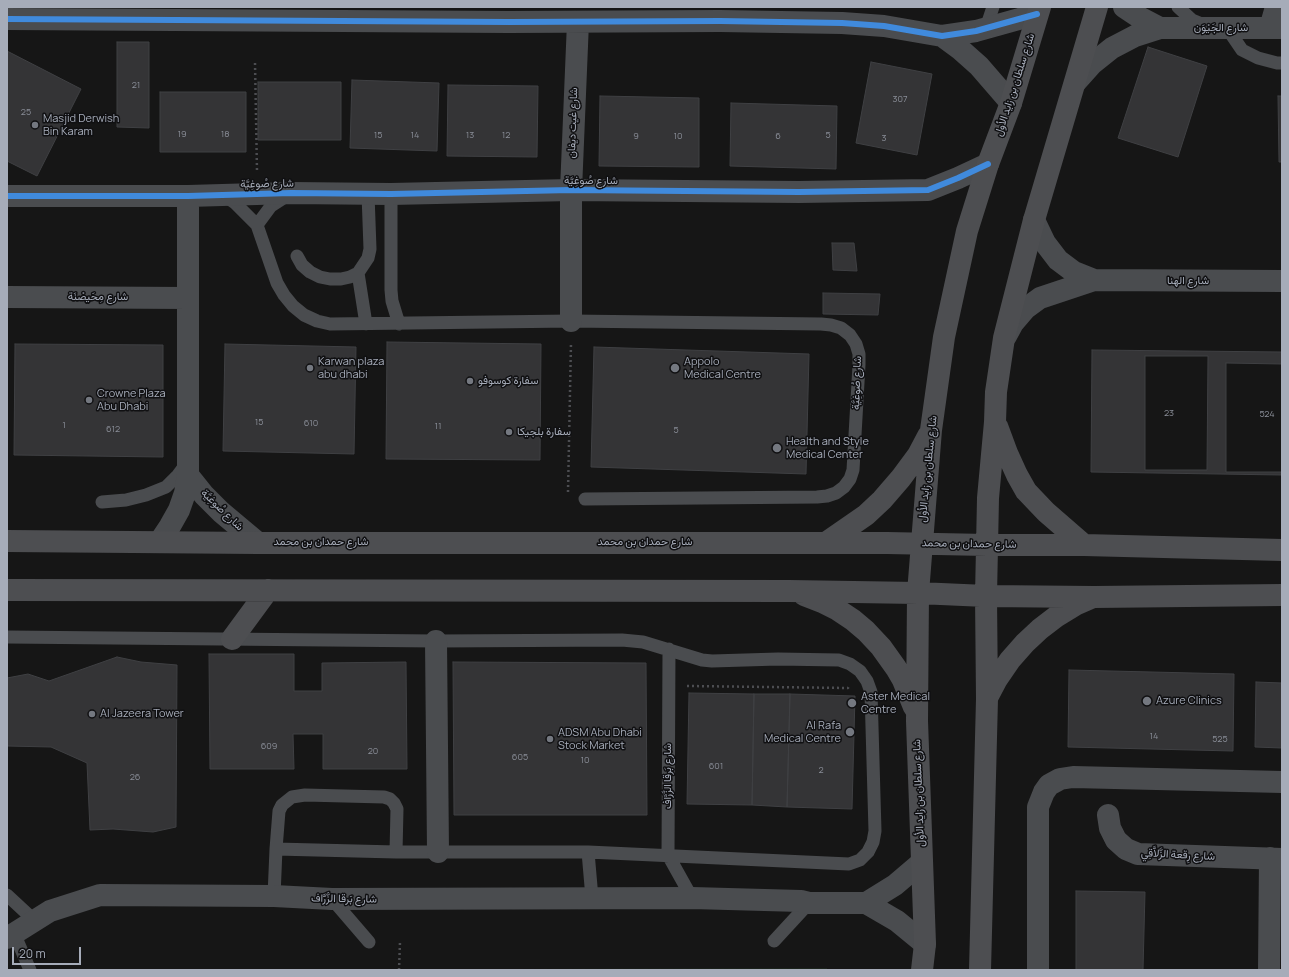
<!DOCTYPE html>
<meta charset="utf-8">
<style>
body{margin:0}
#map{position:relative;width:1289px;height:977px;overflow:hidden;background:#161616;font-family:Manrope,sans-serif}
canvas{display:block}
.frame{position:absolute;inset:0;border:8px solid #a6acb9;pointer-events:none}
.scale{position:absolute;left:12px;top:947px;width:69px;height:18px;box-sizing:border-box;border:2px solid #a6acb9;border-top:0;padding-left:5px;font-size:12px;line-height:14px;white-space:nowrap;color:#a6acb9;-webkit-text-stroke:3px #101012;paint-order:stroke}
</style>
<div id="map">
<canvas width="1289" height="977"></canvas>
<div class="frame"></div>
<div class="scale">20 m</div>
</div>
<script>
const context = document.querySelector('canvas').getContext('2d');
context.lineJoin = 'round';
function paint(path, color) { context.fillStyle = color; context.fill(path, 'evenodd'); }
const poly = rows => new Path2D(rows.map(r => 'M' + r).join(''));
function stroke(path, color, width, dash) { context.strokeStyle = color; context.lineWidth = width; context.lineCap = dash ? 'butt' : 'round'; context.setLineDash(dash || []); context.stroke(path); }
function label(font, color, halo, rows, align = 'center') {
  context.font = font + ' Manrope,Vazirmatn,sans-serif'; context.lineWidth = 3; context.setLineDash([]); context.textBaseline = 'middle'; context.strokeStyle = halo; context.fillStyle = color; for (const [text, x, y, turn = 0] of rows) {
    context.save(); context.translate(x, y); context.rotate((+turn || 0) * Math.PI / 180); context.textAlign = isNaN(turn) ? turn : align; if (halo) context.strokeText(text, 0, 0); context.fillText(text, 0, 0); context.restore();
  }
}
const green = poly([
 [799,968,827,968,827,970,245,970]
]);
const building = poly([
 [117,42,149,42,149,128,117,127,117,42],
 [1148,47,1207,66,1178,157,1118,138,1148,47],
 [7,51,81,89,37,176,7,161,7,51],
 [871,62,932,74,917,155,856,143,871,62],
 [352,80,439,83,437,151,350,148,352,80],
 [258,82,341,82,341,140,258,140,258,82],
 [448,85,538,86,537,157,447,156,448,85],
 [160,92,246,92,246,152,160,152,160,92],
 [600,96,699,98,699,167,599,166,600,96],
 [1278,96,1282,96,1282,162,1279,162,1278,96],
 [731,103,837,106,836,169,730,166,731,103],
 [832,243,854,243,857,271,833,270,832,243],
 [823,293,880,294,878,315,823,314,823,293],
 [387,342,541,344,540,460,386,459,387,342],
 [15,344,163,345,163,457,14,455,15,344],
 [225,344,356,347,354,454,223,451,225,344],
 [594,347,809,354,806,474,591,467,594,347],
 [1092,350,1282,352,1282,475,1091,472,1092,350],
 [1145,356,1208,356,1207,470,1145,470,1145,356],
 [1226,363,1282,364,1282,472,1226,472,1226,363],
 [209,654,294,654,294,691,322,691,322,663,406,662,407,769,323,769,323,734,293,734,294,769,210,769,209,654],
 [117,657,141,662,177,665,176,827,153,832,113,829,90,830,87,763,51,747,7,746,7,678,28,674,49,681,117,657],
 [453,662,646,663,647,815,454,815,453,662],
 [1069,670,1234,674,1233,751,1068,747,1069,670],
 [1256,682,1282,683,1282,748,1255,747,1256,682],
 [689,693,754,694,752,805,687,804,689,693],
 [754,694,790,694,787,807,752,805,754,694],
 [790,694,855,696,852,809,787,807,790,694],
 [1076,891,1145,892,1143,970,1076,970,1076,891]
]);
const path = poly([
 [255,63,257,171],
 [568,492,571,343],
 [687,686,848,688,849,686],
 [399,970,400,942]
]);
const lane = poly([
 [1178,7,1192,20,1204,25],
 [986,28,993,7],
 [1227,28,1242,50,1258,58,1277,63,1282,63],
 [391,194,391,290,392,301,399,324],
 [225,196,235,203,257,225,277,283,284,295,293,306,304,315,317,321,330,324,571,321,821,324,831,325,841,328,850,335,856,344,859,354,859,365,853,470,850,479,844,487,836,493,827,496,817,497,585,499],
 [257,225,271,206,288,195],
 [297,256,302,265,310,272,320,277,330,279,341,279,350,277,358,273,368,258,370,249,368,194],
 [358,273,366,324],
 [102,502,126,500,146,495,166,487,178,475,187,463],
 [7,637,436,641,622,640,643,642,702,660,712,661,778,659,839,660,850,664,860,671,867,681,871,692,875,831,873,842,868,852,860,860,849,864,588,852,396,852,276,849],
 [669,649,668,855,692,898],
 [588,852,592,898],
 [7,895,35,921],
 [274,896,276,849,279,811,282,805,292,797,305,795,384,797,390,799,394,803,397,809,396,852],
 [332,899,369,942],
 [14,933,30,970],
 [774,941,809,903]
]);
const street = poly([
 [1124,7,1139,17,1160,28],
 [7,19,509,22,720,21,842,23,884,26,942,36,976,31,1037,14],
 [1270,28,1276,7],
 [942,36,961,50,979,66,1011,103],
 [1075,83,1092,64,1112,48,1135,36,1160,28,1282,28],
 [7,196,188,196,291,193,391,194,571,190,799,192,928,190,958,178,988,164],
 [1034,220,1045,243,1058,260,1074,272,1094,280],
 [7,297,188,298],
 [571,321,571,190,578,22],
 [1006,336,1013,323,1025,309,1040,298,1094,280,1282,281],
 [188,475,204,495,221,512,258,543],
 [160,541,170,526,179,510,185,493,188,475,188,196],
 [436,641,438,852],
 [1108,815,1110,828,1116,840,1126,849,1138,854,1282,859],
 [866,903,895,885,922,862],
 [7,938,50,911,100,895,274,896,332,899,692,898,801,901,809,903,866,903,897,921,925,944],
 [1038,970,1038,807,1044,792,1049,785,1060,779,1073,777,1282,782],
 [1269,970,1270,858]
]);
const primary = poly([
 [997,426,1007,453,1017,475,1026,491,1046,512,1084,545],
 [7,541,258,543,887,543,987,545,1084,545,1282,550],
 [827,542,866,515,882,500,901,478,918,455,928,436],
 [7,590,789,591,918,593,986,596,1094,597,1282,595],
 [804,595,822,602,838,610,853,620,866,631,881,647,896,668,903,680,914,707],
 [232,639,268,590],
 [987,698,997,679,1010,660,1025,643,1040,629,1057,616,1075,605,1091,598],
 [922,970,925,944,917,721,918,593,931,430,944,337,967,231,988,164,1011,103,1040,7],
 [980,970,987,699,986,596,988,498,995,422,996,392,1004,338,1034,220,1097,7]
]);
const cycleway = poly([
 [7,19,509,22,720,21,842,23,884,26,942,36,976,31,1037,14],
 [7,196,188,196,291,193,391,194,571,190,799,192,928,190,958,178,988,164]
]);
const markers = [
 [35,125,4,"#747880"],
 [310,368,4,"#747880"],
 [675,368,5,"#747880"],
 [470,381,4,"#747880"],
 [89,400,4,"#747880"],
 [509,432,4,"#747880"],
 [777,448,5,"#747880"],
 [1147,701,5,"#747880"],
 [852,703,5,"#747880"],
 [92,714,4,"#747880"],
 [850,732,5,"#747880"],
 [550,739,4,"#747880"]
];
const numberNames = [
 ["21",136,85],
 ["307",900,99],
 ["25",26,112],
 ["19",182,134],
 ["18",225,134],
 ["15",378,135],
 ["14",415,135],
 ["13",470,135],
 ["12",506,135],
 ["5",828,135],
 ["9",636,136],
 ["10",678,136],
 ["6",778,136],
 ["3",884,138],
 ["23",1169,413],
 ["524",1267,414],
 ["15",259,422],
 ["610",311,423],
 ["1",64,425],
 ["11",438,426],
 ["612",113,429],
 ["5",676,430],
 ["14",1154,736],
 ["525",1220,739],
 ["609",269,746],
 ["20",373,751],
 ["605",520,757],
 ["10",585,760],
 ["601",716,766],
 ["2",821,770],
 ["26",135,777]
];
const streetNames = [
 ["شارع الجَيْوَن",1221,28],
 ["شارع سلطان بن زايد الأول",1015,85,-72],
 ["شارع غيت ديفان",573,123,-88],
 ["شارع صُوغِيَّة",591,181],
 ["شارع صُوغِيَّة",267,184,-1],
 ["شارع الهنا",1188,281],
 ["شارع مِحَيصْنَة",98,297],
 ["شارع صُوغِيَّة",857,383,-88],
 ["شارع سلطان بن زايد الأول",928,469,-84],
 ["شارع صُوغِيَّة",222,510,44],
 ["شارع حمدان بن محمد",321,542],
 ["شارع حمدان بن محمد",645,542],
 ["شارع حمدان بن محمد",969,544,1],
 ["شارع بَرقا الزَّرَّاف",668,776,-90],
 ["شارع سلطان بن زايد الأول",919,793,-92],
 ["شارع رِقعة الزَّلاَّقِي",1178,855,3],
 ["شارع بَرقا الزَّرَّاف",344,899,1]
];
const poiNames = [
 ["Masjid Derwish",43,119],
 ["Bin Karam",43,132],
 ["Karwan plaza",318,362],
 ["abu dhabi",318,375],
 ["Appolo",684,362],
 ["Medical Centre",684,375],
 ["سفارة كوسوفو",478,381],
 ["Crowne Plaza",97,394],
 ["Abu Dhabi",97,407],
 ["سفارة بلجيكا",517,432],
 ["Health and Style",786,442],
 ["Medical Center",786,455],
 ["Aster Medical",861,697],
 ["Centre",861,710],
 ["Azure Clinics",1156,701],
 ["Al Jazeera Tower",100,714],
 ["Al Rafa",841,726,"right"],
 ["Medical Centre",841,739,"right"],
 ["ADSM Abu Dhabi",558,733],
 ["Stock Market",558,746]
];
paint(green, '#1c241d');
paint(building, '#343436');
stroke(building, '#3f4043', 1);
stroke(path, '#4c4d51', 2.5, [2, 3]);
stroke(lane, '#4a4c4f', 13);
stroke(street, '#4a4c4f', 22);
stroke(primary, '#4d4e51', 22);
stroke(cycleway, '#408adc', 6);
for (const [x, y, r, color] of markers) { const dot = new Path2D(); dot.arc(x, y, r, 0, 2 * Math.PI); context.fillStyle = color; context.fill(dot); stroke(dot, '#101012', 1.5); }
label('9px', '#8a8e98', null, numberNames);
label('11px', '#a6acb9', '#101012', streetNames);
label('11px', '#a6acb9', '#101012', poiNames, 'left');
</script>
